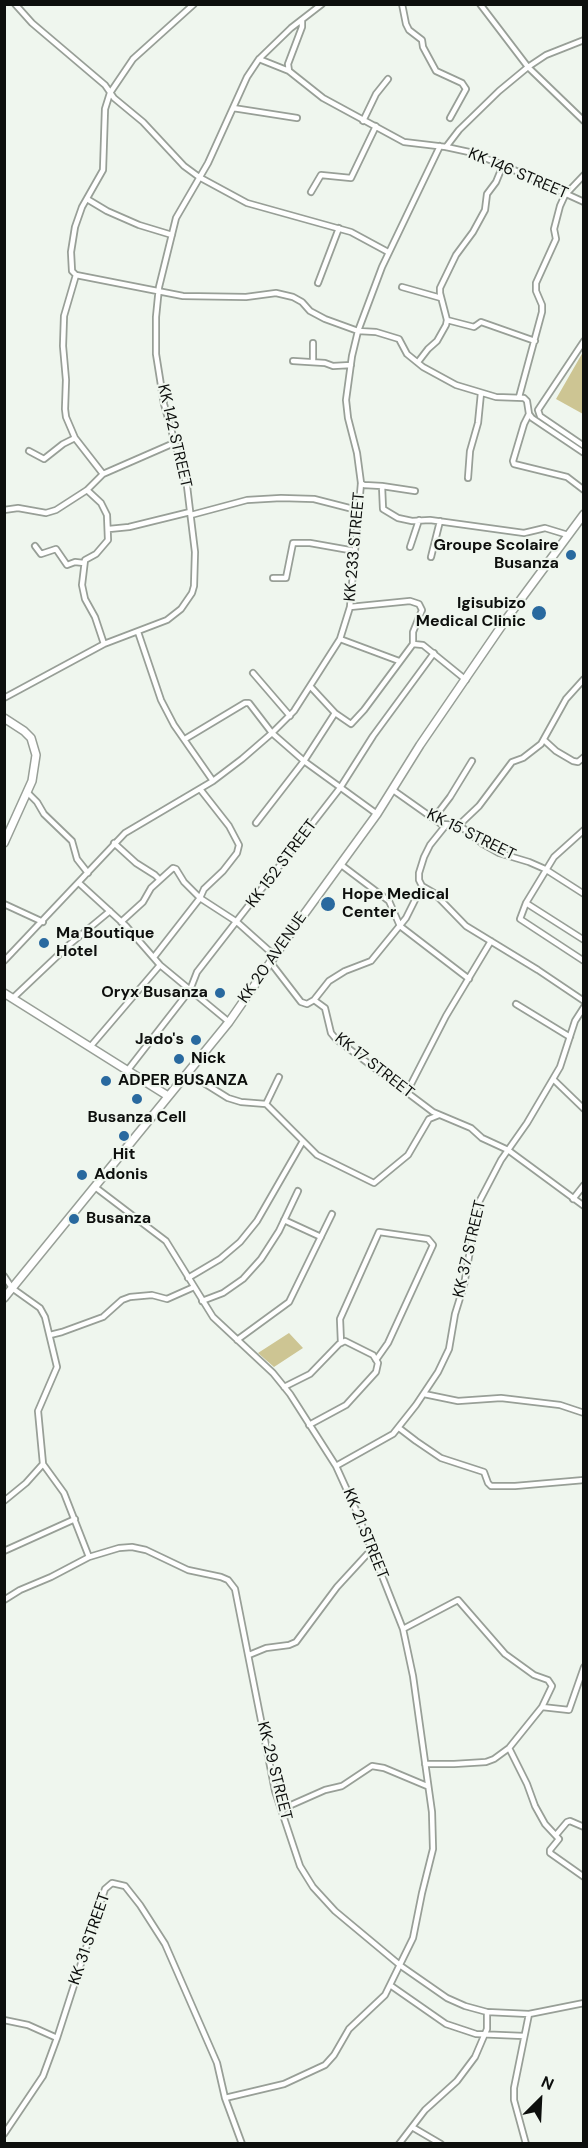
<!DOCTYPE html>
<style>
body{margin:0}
#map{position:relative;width:588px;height:2148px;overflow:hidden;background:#eff6ee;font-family:"DM Sans",sans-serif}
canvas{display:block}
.frame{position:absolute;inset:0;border:6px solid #0d0f0d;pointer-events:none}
.north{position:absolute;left:510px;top:2070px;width:60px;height:60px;-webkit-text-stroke:4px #eff6ee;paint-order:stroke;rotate:24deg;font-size:16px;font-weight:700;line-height:24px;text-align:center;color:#0d0f0d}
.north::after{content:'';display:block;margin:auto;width:21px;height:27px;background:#0d0f0d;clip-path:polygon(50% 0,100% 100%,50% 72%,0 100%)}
</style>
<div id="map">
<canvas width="588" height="2148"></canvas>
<div class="frame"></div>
<div class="north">N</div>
</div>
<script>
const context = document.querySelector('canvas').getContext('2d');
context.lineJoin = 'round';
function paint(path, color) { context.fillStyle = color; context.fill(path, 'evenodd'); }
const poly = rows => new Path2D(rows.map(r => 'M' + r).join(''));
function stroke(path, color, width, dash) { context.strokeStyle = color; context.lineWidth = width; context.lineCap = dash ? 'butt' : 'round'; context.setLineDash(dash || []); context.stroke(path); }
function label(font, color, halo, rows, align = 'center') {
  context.font = font + ' "DM Sans",sans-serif'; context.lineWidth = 4.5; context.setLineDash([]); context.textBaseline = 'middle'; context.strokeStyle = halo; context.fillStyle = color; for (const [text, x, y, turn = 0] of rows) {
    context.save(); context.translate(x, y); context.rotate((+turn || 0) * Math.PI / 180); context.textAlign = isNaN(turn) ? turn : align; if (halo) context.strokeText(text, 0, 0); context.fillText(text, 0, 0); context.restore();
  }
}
const green = poly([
 [583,352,583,414,556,399],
 [289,1333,303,1348,274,1367,258,1353]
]);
const street = poly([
 [15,4,32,23,105,85,114,98,143,122,184,166,199,177,247,203,351,232,388,252],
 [194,4,133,59,110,93,105,109,103,170,82,207,75,227,71,252,72,271,76,275,183,296,246,297,276,293,293,297,302,302,310,311,325,319,358,331,376,332,399,339,407,354,423,367,456,385,496,397,524,398,527,401,529,414,532,418,584,453],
 [402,4,406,24,409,30,422,40,423,47,436,71,462,83,466,89,450,118],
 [480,4,528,67,584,121],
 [259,59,289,71,323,98,404,142,446,147,469,152,503,165,584,202],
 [289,71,288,64,302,27,302,21],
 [233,108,297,118],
 [363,121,376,94,388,79],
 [446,147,459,130,499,91,528,67,546,55,584,40],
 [311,192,321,175,351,178,376,126],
 [87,199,107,211,139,225,172,235],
 [76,275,64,316,63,346,66,380,65,409,66,417,75,438,103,474],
 [318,283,339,228],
 [402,287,441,298],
 [447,320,474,327,481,322,535,341],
 [584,341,538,410,540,416,584,446],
 [293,361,325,363,333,366,351,365],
 [313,362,313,343],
 [418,362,428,349,437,341,446,325,447,320,440,293,440,288,456,255,473,232,485,210,487,194,496,182,503,165],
 [519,397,542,312,542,305,536,291,536,283,556,239,554,229,560,206,565,195,584,175],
 [529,414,524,424,513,461,514,464,567,477,584,490],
 [29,451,44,459,63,444,75,438],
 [468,478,470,451,478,423,481,393],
 [361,483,364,485,382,486,383,509,398,518,412,521,430,520,524,533,545,528,568,535],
 [382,486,415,491],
 [87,490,101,503,107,515,108,540,96,554,85,560,82,585,85,599,95,617,104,644],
 [4,510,18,508,46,513,56,510,87,490,103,474,174,443],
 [191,515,247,500,281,498,314,499,357,510],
 [109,529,129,527,190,512],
 [35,546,41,554,56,549,67,565,75,562,84,563],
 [410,547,419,520],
 [431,557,440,521],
 [273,578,286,578,293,543,310,543,355,551],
 [138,632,161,700,174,725,213,781],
 [340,639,399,661],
 [413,644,423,645,466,680],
 [253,673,290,716],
 [4,698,104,644,167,620,181,609,192,593,194,586,195,552,187,486,164,404,156,354,156,317,159,287,176,218,208,163,247,77,259,59,291,28,322,4],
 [335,713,351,724,364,710,413,644,413,632,422,610,419,604,410,601,350,607],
 [185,739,245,703,249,703,272,733,304,761,377,814],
 [544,740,556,751,573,761,578,762,584,757],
 [393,790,441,824,459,825,483,844,499,853,529,862,545,869,584,894],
 [28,793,37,802,44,814,72,841,77,859,88,873],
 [434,818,450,797,472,761],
 [256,823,304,761,335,713,310,686],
 [459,825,479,806,512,762,523,758,541,744,566,699,584,679],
 [584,830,554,857,526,903,520,919,584,961],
 [114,843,136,863,155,875,160,880],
 [340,864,389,901,400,926,469,979],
 [79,883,126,926,160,965,229,1022],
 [422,886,434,893,466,926,538,970,584,1001],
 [526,903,584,940],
 [4,904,43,922],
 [121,922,143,902,151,888,173,868,176,869,184,882,200,898,204,889,223,871,237,853,239,845,229,826,200,789],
 [154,957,200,898,237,922,275,956],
 [4,961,125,833,213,781,242,759,272,733,294,711,340,639,350,607,361,483,357,453,348,418,346,400,352,356,358,331,382,267,440,146],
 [271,963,301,1002,307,1004,314,1000,325,1008,331,1033,336,1039,433,1112,471,1128,482,1138,508,1150,584,1206],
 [13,998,70,944,110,911],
 [314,1000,329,981,345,971,371,961,406,918,422,886,419,880,419,873,424,857,430,845,446,825],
 [516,1004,570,1037],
 [90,1047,160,965],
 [127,1071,190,990,197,972,340,788,373,736,434,653],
 [188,1073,228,1098,241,1102,266,1104,317,1155,374,1183,408,1155,429,1119,439,1115],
 [553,1079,584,1109],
 [407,1092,446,1016,491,941],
 [266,1104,279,1077],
 [95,1187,166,1241,213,1317,273,1373,290,1394,336,1466,356,1510,403,1629,413,1676,432,1812,433,1849,422,1893,413,1938,385,1995,349,2029,334,2055,325,2065,284,2084,225,2098],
 [573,1199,584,1185],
 [284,1220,321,1237],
 [4,1276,12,1288,40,1308,45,1317,57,1367,38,1411,43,1464,64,1493,89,1557],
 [188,1278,220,1259,240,1242,257,1221,303,1141],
 [202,1301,223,1293,243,1279,261,1259,279,1231,298,1191],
 [50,1335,62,1332,103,1317,122,1300,130,1297,152,1295,167,1299,194,1287],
 [237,1340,289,1302,332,1214],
 [341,1343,340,1319,379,1232,428,1239,433,1245,388,1343,376,1360],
 [284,1387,310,1374,339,1344,345,1341,373,1355,378,1363,376,1372,346,1405,309,1425],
 [424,1394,458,1401,501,1398,560,1405,584,1413],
 [399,1428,416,1441,441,1458,484,1472,488,1483,491,1486,515,1486,584,1480],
 [336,1466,393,1434,416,1405,438,1372,449,1349,455,1314,464,1285,478,1204,501,1160,527,1123,560,1067,575,1021,584,1007],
 [4,1501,26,1483,43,1464],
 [4,1551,75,1519],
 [4,1600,20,1590,51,1577,89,1557,119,1548,132,1547,146,1550,188,1570,221,1577,228,1580,235,1589,275,1791,300,1866,313,1887,335,1911,401,1966,447,1998,465,2006,487,2012,529,2014,584,2003],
 [403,1629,458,1600,505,1654,534,1675,548,1680,552,1686,542,1707,509,1748,494,1759,486,1762,454,1764,425,1764],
 [249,1655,266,1648,289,1645,296,1642,337,1587,371,1550],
 [542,1707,569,1710,584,1667],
 [509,1748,527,1784,535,1806,545,1824,559,1839,550,1850,550,1853,584,1877],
 [282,1809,325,1790,342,1786,372,1766,384,1768,427,1786],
 [556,1835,567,1822,570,1821,584,1827],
 [390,1985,446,2024,476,2034,524,2036],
 [4,2020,28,2025,57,2038],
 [412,2127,441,2144],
 [4,2134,43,2076,57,2038,105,1889,112,1883,125,1886,140,1905,165,1944,217,2063,225,2098,242,2144],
 [399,2144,425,2110,457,2081,475,2057,487,2029,487,2012],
 [526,2144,514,2100,514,2088,529,2014]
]);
const secondary = poly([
 [4,718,24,731,31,738,36,755,32,781,4,843],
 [4,993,168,1096],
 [4,1298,229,1022,297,924,377,814,420,745,507,618,584,514]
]);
const markers = [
 [571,555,6,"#29699f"],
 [539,613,8,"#29699f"],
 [328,904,8,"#29699f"],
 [44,943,6,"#29699f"],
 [220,993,6,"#29699f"],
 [196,1040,6,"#29699f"],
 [179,1059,6,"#29699f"],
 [106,1081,6,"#29699f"],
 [137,1099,6,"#29699f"],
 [124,1136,6,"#29699f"],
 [82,1175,6,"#29699f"],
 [74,1219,6,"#29699f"]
];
const streetNames = [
 ["KK 146 STREET",518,174,23],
 ["KK 142 STREET",174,436,77],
 ["KK 233 STREET",355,547,-85],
 ["KK 15 STREET",471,835,26],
 ["KK 152 STREET",282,864,-53],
 ["KK 20 AVENUE",273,958,-55],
 ["KK 17 STREET",374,1066,38],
 ["KK 37 STREET",470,1249,-77],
 ["KK 21 STREET",365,1534,68],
 ["KK 29 STREET",274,1771,76],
 ["KK 31 STREET",90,1939,-71]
];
const poiNames = [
 ["Groupe Scolaire",559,546,"right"],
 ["Busanza",559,564,"right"],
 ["Igisubizo",526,604,"right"],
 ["Medical Clinic",526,622,"right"],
 ["Hope Medical",342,895],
 ["Center",342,913],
 ["Ma Boutique",56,934],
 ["Hotel",56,952],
 ["Oryx Busanza",208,993,"right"],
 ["Jado's",184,1040,"right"],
 ["Nick",191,1059],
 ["ADPER BUSANZA",118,1081],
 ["Busanza Cell",137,1118,"center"],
 ["Hit",124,1155,"center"],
 ["Adonis",94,1175],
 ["Busanza",86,1219]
];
paint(green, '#cdc593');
stroke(street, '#989f97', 8);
stroke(secondary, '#989f97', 10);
stroke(street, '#fff', 4.5);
stroke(secondary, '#fff', 7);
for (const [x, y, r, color] of markers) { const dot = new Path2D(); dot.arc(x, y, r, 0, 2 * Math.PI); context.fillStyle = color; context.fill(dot); stroke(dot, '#eff6ee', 2); }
label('16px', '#0d0f0d', '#eff6ee', streetNames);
label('bold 16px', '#0d0f0d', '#eff6ee', poiNames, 'left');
</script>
